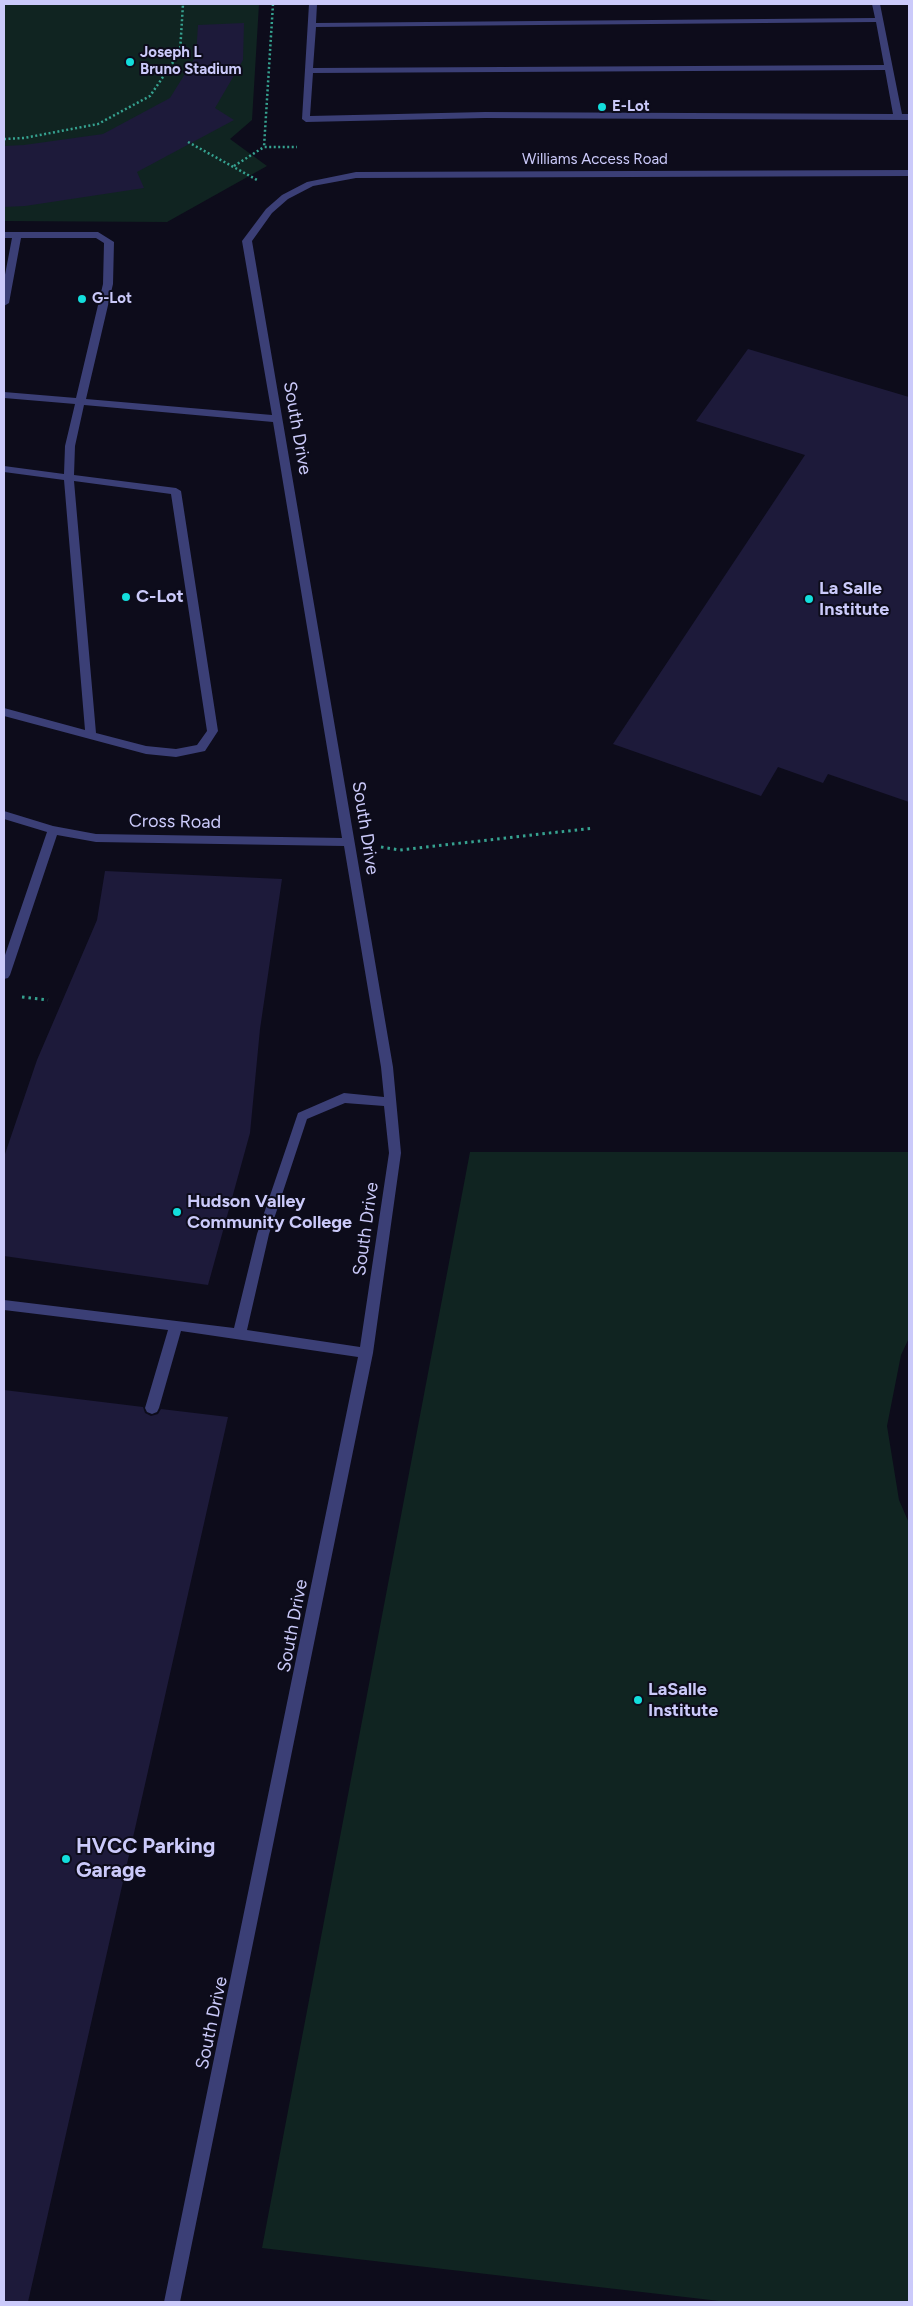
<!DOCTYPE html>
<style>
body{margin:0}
#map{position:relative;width:913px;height:2306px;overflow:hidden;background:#0d0c1b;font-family:Figtree,sans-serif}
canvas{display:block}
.frame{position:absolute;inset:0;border:5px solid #cbcafa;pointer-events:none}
</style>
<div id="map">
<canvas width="913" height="2306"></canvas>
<div class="frame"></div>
</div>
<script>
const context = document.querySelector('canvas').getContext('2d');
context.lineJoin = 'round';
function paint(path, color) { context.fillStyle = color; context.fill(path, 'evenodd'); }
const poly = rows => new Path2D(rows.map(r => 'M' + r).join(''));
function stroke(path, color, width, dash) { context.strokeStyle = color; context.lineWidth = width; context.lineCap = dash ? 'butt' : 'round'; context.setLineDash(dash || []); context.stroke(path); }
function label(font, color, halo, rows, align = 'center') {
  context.font = font + ' Figtree,sans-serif'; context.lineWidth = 4; context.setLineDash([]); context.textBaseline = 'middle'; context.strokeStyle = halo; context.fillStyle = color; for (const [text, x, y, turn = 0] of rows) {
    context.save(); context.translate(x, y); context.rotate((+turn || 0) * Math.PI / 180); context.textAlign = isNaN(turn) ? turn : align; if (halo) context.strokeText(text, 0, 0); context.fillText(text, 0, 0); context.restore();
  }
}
const green = poly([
 [4,4,259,4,252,120,230,139,267,166,167,222,4,221],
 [470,1152,909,1152,909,1338,901,1355,887,1426,899,1500,909,1523,909,2302,728,2302,262,2248]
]);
const building = poly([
 [244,23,243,60,215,108,234,120,137,172,144,188,25,206,4,207,4,146,24,145,103,134,170,98,196,56,198,25],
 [748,349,909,397,909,802,828,774,823,783,778,767,761,796,613,744,805,455,696,421],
 [105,871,282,879,260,1029,250,1133,208,1285,4,1256,4,1157,37,1060,97,920],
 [4,1390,143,1407,145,1413,151,1416,158,1414,161,1409,228,1417,28,2302,4,2302]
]);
const pathFar1 = poly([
 [273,4,264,147,297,147],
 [4,139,24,138,98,124,150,96,180,52,183,4],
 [188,142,259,181],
 [234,166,264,147]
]);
const path = poly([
 [381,847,400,850,594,828],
 [22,997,48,1000]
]);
const minor = poly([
 [309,4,317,4,316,23,875,18,872,4,880,4,902,114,909,114,909,120,485,118,306,122,302,119,309,4],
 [876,22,884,65,313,68,316,27,876,22],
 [885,70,893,114,485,112,310,116,313,73,885,70],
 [909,170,909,176,356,178,313,186,288,199,272,213,252,241,393,1067,401,1153,373,1353,180,2302,164,2302,358,1357,181,1331,159,1408,157,1412,152,1414,147,1412,145,1408,168,1330,4,1310,4,1300,234,1328,257,1234,298,1113,344,1093,384,1097,381,1067,344,846,96,842,57,835,10,975,8,978,4,979,4,958,47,832,4,819,4,811,53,826,96,834,342,838,273,422,84,405,75,446,74,475,176,488,181,491,218,731,205,751,176,757,146,754,4,716,4,708,85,730,64,480,4,472,4,466,64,474,65,446,75,404,4,398,4,392,76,398,103,284,104,243,96,238,21,238,9,303,4,306,4,280,12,238,4,238,4,232,98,232,114,242,113,284,86,399,272,415,242,241,266,209,282,195,307,182,356,172,909,170],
 [74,481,171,494,207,731,197,745,176,749,146,746,96,733,74,481],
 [345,1103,384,1106,389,1153,360,1347,247,1330,269,1234,307,1119,345,1103]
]);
const markers = [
 [130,62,5,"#13dedc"],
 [602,107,5,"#13dedc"],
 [82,299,5,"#13dedc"],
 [126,597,5,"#13dedc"],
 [809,599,5,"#13dedc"],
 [177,1212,5,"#13dedc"],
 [638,1700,5,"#13dedc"],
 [66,1859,5,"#13dedc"]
];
const farPoinames = [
 ["Joseph L",140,53],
 ["Bruno Stadium",140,70],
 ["E-Lot",612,107],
 ["G-Lot",92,299]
];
const farStreetnames = [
 ["Williams Access Road",595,160]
];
const streetNames = [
 ["South Drive",297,428,80],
 ["Cross Road",175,822,1],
 ["South Drive",365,828,81],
 ["South Drive",366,1229,-82],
 ["South Drive",293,1626,-79],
 ["South Drive",212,2023,-78]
];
const poiNames = [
 ["La Salle",819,589],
 ["Institute",819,610],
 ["C-Lot",136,597],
 ["Hudson Valley",187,1202],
 ["Community College",187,1223],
 ["LaSalle",648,1690],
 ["Institute",648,1711]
];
const nearPoinames = [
 ["HVCC Parking",76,1847],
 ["Garage",76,1871]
];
paint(green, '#102421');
paint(building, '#1d1a3a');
stroke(pathFar1, '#36a290', 2.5, [2, 2.5]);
stroke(path, '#36a290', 3, [2.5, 4]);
paint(minor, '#3b3f76');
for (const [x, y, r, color] of markers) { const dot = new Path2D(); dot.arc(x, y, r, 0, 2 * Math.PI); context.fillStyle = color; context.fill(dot); stroke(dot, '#0d0c1b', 2); }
label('bold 15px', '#cbcafa', '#0d0c1b', farPoinames, 'left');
label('15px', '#cbcafa', '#0d0c1b', farStreetnames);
label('18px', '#cbcafa', '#0d0c1b', streetNames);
label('bold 18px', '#cbcafa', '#0d0c1b', poiNames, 'left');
label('bold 21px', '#cbcafa', '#0d0c1b', nearPoinames, 'left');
</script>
